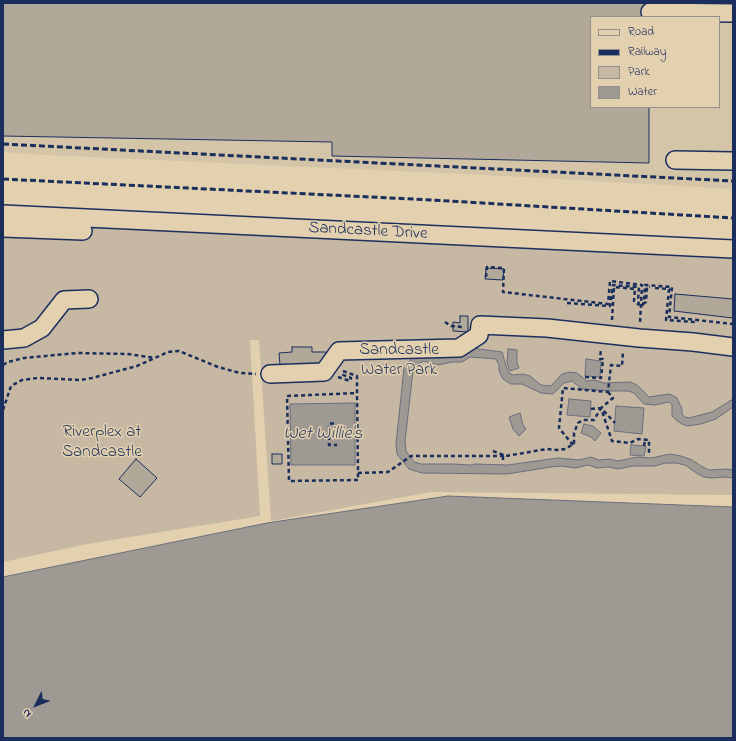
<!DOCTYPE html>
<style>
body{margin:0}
#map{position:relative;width:736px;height:741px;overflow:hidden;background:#e3d0ae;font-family:"Indie Flower",sans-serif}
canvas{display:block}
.frame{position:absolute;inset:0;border:4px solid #1b2f5e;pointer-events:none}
.legend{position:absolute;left:590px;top:16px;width:130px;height:92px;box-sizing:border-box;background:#e3d0ae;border:1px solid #93908e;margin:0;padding:5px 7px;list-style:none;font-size:12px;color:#1b2f5e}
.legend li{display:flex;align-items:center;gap:8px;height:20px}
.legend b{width:20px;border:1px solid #93908e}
.north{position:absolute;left:16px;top:685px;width:40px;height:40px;-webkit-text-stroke:3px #e3d0ae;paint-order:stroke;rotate:228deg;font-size:11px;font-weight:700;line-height:16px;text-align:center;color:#1b2f5e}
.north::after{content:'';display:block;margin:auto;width:14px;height:18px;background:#1b2f5e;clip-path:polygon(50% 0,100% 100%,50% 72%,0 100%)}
</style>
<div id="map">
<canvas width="736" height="741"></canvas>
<div class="frame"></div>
<ul class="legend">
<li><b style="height:5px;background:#e3d0ae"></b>Road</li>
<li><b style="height:5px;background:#1b2f5e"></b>Railway</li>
<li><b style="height:11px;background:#c6b8a2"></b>Park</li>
<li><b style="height:11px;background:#9f9993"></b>Water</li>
</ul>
<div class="north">N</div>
</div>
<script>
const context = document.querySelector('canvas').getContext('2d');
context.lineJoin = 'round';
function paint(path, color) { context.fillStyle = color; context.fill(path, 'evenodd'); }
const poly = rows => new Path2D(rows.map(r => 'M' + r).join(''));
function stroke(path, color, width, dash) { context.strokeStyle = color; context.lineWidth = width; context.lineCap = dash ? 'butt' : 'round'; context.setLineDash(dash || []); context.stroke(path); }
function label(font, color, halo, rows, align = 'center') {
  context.font = font + ' "Indie Flower",sans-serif'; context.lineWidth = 3; context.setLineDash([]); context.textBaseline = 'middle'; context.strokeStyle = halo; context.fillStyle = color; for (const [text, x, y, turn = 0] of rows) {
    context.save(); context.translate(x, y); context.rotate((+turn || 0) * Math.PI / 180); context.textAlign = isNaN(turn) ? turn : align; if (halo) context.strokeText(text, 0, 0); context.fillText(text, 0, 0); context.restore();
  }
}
const built = poly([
 [3,3,733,3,733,189,506,176,25,154,3,152],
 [591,17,719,17,719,107,591,107]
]);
const green = poly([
 [3,207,733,241,733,495,431,492,271,521,259,340,250,340,260,516,87,544,3,562]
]);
const water = poly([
 [471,348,502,352,506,366,509,373,513,375,523,374,530,376,541,385,551,386,562,374,570,372,577,373,587,381,595,380,604,383,630,382,637,385,649,397,668,394,672,395,677,398,682,409,682,414,685,417,689,418,712,412,733,399,733,407,716,419,701,424,687,426,682,424,676,420,672,416,672,405,669,402,655,405,644,404,634,393,628,391,611,391,582,389,572,381,564,383,553,394,541,393,522,384,511,384,503,379,499,371,499,365,496,359,470,357,462,362,452,362,438,365,424,361,415,365,413,371,405,441,406,451,414,462,421,464,453,464,471,465,475,464,508,465,558,458,579,460,591,457,599,460,610,459,618,461,637,457,651,458,670,454,681,456,692,460,701,466,709,470,727,469,733,470,733,478,726,477,711,478,704,477,698,474,685,465,676,463,666,463,654,466,633,466,618,469,609,467,597,468,588,465,575,468,561,466,551,467,507,474,422,473,409,469,397,454,396,444,404,368,408,362,418,354,471,348],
 [508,349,517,350,517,363,519,368,510,371,507,363,508,349],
 [586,359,601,361,600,377,585,376,586,359],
 [569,399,591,401,590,417,567,415,569,399],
 [355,403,355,465,291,465,290,404,355,403],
 [616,406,644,408,642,434,614,431,616,406],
 [520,413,523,425,526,429,519,436,513,429,509,417,520,413],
 [584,424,593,426,601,433,595,441,591,437,581,433,584,424],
 [631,445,646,446,644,456,630,455,631,445],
 [448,496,733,507,733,738,3,738,3,577,267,523,448,496]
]);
const building = poly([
 [3,3,650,3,649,17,591,17,591,107,649,107,649,163,332,156,332,142,3,136,3,3],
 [486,268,504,269,503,280,485,279,486,268],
 [675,294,733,299,733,318,674,311,675,294],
 [460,316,468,316,468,332,453,331,453,322,460,323,460,316],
 [292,347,312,347,312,352,326,352,325,364,280,365,279,353,292,352,292,347],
 [272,454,282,454,282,464,272,464,272,454],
 [136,459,157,478,140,497,119,479,136,459]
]);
const path = poly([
 [486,277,487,267,504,268,503,292,608,304,610,281,642,285,640,323],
 [655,288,669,289,666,320,696,322],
 [567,303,610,306,613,285,639,287,638,301,640,307],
 [643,304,646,302,647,287,650,287],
 [642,306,644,302,645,285,672,287,669,317,733,324],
 [612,320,614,287,635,289,634,301,639,305],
 [445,322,451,326,463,327],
 [3,365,8,362,24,358,77,353,128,354,155,358],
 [343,371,357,376,357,393,358,473,358,480,289,481,287,396,357,393],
 [338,377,350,381,351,378,341,374],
 [585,377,601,378,603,359,600,359,601,349],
 [608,392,613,398,601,408,612,441,630,443,638,439,649,440,649,454],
 [591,409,601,408,615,423],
 [3,410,11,386,22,380,38,378,81,380,92,378,137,366,168,352,179,351,218,367,240,373,256,374],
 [321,437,329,437,329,445,337,445],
 [329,437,329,424,335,423],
 [573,445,559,428,563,388,608,392,611,365,622,366,623,352],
 [644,446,645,440],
 [493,451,506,456,547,449,557,450,566,449,574,443,574,433,578,423,583,420,594,420,601,408],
 [503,456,503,462],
 [358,473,388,472,411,456,506,456]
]);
const minor = poly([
 [650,12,733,13],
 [675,160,733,161],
 [3,214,733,249],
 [3,228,83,231],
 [3,340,24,338,42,328,64,300,89,299],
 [270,374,324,372,339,351,459,348,479,335,480,325,547,328,639,338,693,342,733,347]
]);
const rail = poly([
 [3,144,733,181],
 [3,179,432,200,733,218]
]);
const streetNames = [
 ["Sandcastle Drive",368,232,3]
];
const parkNames = [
 ["Sandcastle",399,351],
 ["Water Park",399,371],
 ["Riverplex at",102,433],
 ["Sandcastle",102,453]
];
const waterNames = [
 ["Wet Willie's",323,435]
];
paint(built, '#d4c4a8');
paint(green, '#c6b8a2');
paint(water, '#9f9993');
stroke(water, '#6a6f7e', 1);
paint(building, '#b1a89a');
stroke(building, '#1b2f5e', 1);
stroke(minor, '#1b2f5e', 20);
stroke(path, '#1b2f5e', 2.5, [4, 3]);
stroke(minor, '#e3d0ae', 17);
stroke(rail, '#1b2f5e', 3, [6, 3]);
label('17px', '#1b2f5e', '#e3d0ae', streetNames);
label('17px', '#2c3d65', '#e3d0ae', parkNames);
label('italic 18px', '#2f3f66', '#e3d0ae', waterNames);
</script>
